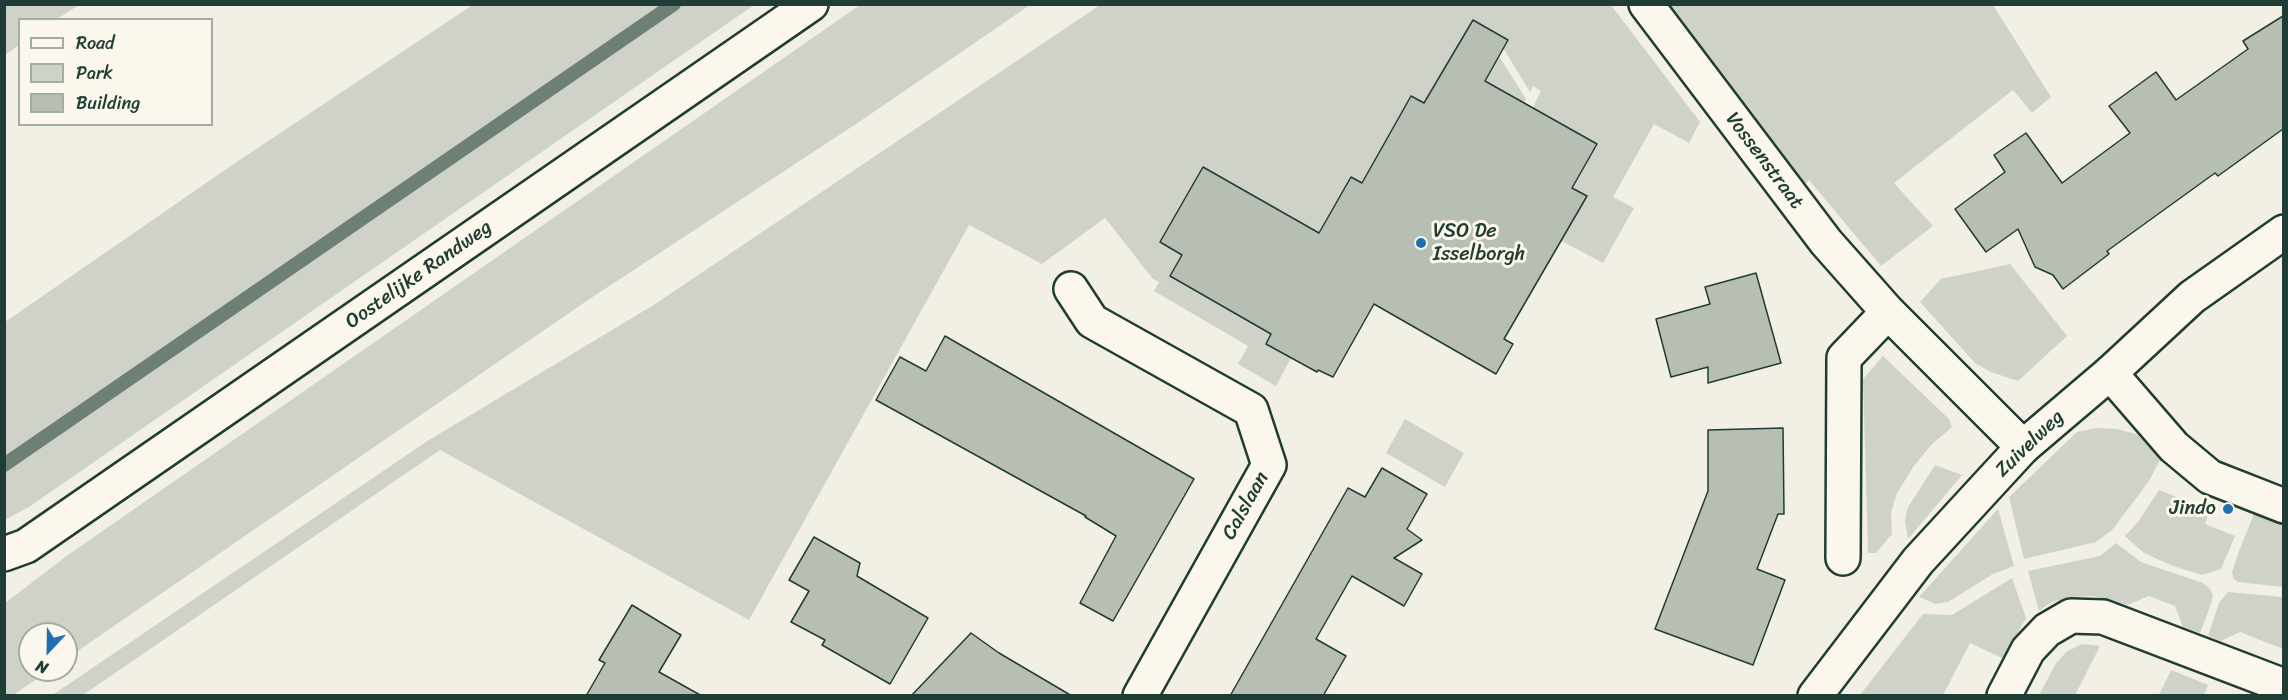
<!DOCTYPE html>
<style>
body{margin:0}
#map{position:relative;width:2288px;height:700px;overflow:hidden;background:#f2f0e5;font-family:Sriracha,sans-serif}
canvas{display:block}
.frame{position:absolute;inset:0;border:6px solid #1f3d34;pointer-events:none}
.legend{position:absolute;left:18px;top:18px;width:195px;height:108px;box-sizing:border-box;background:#fbf7ec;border:2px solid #a3ada2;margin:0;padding:8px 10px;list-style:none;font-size:18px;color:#1f3d34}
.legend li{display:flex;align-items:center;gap:12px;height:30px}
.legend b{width:30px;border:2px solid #a3ada2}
.north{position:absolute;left:18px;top:622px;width:60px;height:60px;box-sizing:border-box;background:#fbf7ec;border:2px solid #a3ada2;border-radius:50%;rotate:202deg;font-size:16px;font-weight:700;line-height:24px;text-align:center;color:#1f3d34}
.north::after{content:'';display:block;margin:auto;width:21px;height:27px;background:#1f6fb2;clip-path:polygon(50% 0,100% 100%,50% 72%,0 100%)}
</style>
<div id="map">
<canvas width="2288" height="700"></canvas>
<div class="frame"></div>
<ul class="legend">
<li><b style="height:8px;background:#fbf7ec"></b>Road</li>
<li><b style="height:16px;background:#cfd2c8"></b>Park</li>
<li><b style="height:16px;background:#b7beb3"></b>Building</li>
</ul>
<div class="north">N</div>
</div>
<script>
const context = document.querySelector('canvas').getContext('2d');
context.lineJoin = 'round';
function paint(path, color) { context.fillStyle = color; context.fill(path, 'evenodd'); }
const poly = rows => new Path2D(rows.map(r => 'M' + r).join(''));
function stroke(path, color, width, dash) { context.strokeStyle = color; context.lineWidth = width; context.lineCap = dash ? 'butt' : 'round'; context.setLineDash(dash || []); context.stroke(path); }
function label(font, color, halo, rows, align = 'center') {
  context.font = font + ' Sriracha,sans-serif'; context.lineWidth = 6; context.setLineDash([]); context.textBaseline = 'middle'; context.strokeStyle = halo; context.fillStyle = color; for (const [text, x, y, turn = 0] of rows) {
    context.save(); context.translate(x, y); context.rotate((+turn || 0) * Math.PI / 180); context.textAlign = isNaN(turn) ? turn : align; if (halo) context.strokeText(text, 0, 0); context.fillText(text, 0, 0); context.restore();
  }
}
const green = poly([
 [5,4,79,4,79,5,57,19,20,20,19,45,5,55],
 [474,4,754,5,29,507,5,520,5,322,235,163],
 [860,5,1030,5,865,118,588,300,66,659,66,634,30,634,30,670,50,670,13,695,5,695,5,603,68,555],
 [1100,5,1611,5,1700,122,1689,143,1654,124,1613,197,1634,208,1603,263,1554,237,1529,115,1541,91,1533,86,1530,92,1502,46,1497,53,1526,99,1522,107,1332,257,1266,343,1291,358,1276,386,1238,364,1248,346,1154,291,1159,282,1153,279,1105,218,1042,264,969,225,749,620,440,450,83,695,51,696,429,440,652,306],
 [1661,5,1993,5,2051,97,2032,113,2013,90,1894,183,1933,226,1881,266,1809,180,1799,190],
 [2010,264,2067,336,2018,381,1991,372,1975,363,1920,302,1941,279],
 [1883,356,1949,419,1952,427,1931,445,1914,466,1897,493,1891,513,1892,534,1876,553,1868,553,1863,379],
 [1405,419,1464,453,1445,487,1386,453],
 [2096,428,2117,429,2136,434,2150,445,2161,458,2149,481,2113,529,2096,542,2024,559,2009,497,2077,432],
 [1935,465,1962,475,1908,539,1905,522,1907,509],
 [2159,490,2210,510,2205,524,2235,536,2221,569,2202,575,2173,566,2144,553,2125,536,2138,522],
 [1998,509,2014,566,1993,574,1948,602,1936,604,1919,597],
 [2256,509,2283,520,2283,587,2238,582,2233,578,2232,572,2239,551],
 [2116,543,2141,562,2203,583,2209,588,2213,595,2211,604,2200,633,2183,627,2175,606,2149,596,2127,605,2093,596,2070,597,2052,602,2039,611,2028,571,2100,556],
 [2012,578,2026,618,2004,659,1970,643,1943,695,1860,695,1923,614,1952,615],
 [2228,592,2283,597,2283,649,2240,632,2221,641,2208,636,2219,603],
 [2082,644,2100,646,2075,695,2039,695,2055,665,2066,652],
 [2171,670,2208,685,2204,695,2159,695]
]);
const stream = poly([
 [4,465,674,4]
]);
const building = poly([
 [2283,16,2283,129,2218,176,2215,173,2107,251,2109,254,2063,289,2053,275,2035,267,2018,229,1986,252,1955,209,2005,172,1994,155,2026,133,2062,183,2130,133,2109,106,2156,72,2176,100,2248,49,2243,41,2283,16],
 [1473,20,1508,40,1485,81,1597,144,1572,188,1587,196,1504,339,1513,344,1496,374,1374,304,1333,377,1318,370,1317,372,1266,344,1271,334,1170,276,1182,255,1160,242,1203,167,1319,233,1351,177,1362,183,1411,96,1424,103,1473,20],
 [1756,273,1781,363,1708,383,1708,367,1671,377,1656,319,1710,304,1705,287,1756,273],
 [945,336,1194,479,1113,621,1080,603,1116,536,1085,517,1086,516,876,400,900,357,926,371,945,336],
 [1783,428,1784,514,1778,514,1757,569,1785,580,1753,665,1655,629,1708,491,1708,430,1783,428],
 [1382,468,1427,494,1407,529,1422,540,1394,558,1422,574,1404,606,1352,576,1316,639,1346,656,1323,696,1230,696,1348,488,1365,497,1382,468],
 [814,537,860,563,857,576,928,618,890,684,822,645,825,640,791,622,809,591,789,580,814,537],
 [632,605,681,635,659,672,702,696,586,696,605,663,599,660,632,605],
 [971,633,999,653,1072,696,911,696,971,633]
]);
const street = poly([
 [1646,4,1826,242,1888,312,2023,447],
 [1071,289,1092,321,1251,410,1269,465,1140,696],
 [2110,373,2174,447,2210,477,2284,506],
 [1843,558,1844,358,1888,312],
 [2004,696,2028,650,2047,630,2071,616,2103,617,2284,686]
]);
const secondary = poly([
 [1815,696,1918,561,2023,447,2110,373,2192,297,2284,232]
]);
const primary = poly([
 [4,554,26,546,811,4]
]);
const markers = [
 [1421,243,6,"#1f6fb2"],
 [2228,509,6,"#1f6fb2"]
];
const streetNames = [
 ["Vossenstraat",1764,161,53],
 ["Oostelijke Randweg",419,275,-35],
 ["Zuivelweg",2030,444,-44],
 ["Calslaan",1246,506,-61]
];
const poiNames = [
 ["VSO De",1433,232],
 ["Isselborgh",1433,255],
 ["Jindo",2216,509,"right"]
];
paint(green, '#cfd2c8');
stroke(stream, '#6e7f75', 14);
paint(building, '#b7beb3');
stroke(building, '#1f3d34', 1.5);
stroke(street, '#1f3d34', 38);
stroke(secondary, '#1f3d34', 38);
stroke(primary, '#1f3d34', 38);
stroke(street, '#fbf7ec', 33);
stroke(secondary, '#fbf7ec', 33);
stroke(primary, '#fbf7ec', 33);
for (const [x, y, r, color] of markers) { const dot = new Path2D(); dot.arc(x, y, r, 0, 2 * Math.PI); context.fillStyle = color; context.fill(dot); stroke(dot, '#fbf7ec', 2); }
label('20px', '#1f3d34', '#fbf7ec', streetNames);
label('20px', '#1f3d34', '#fbf7ec', poiNames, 'left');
</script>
